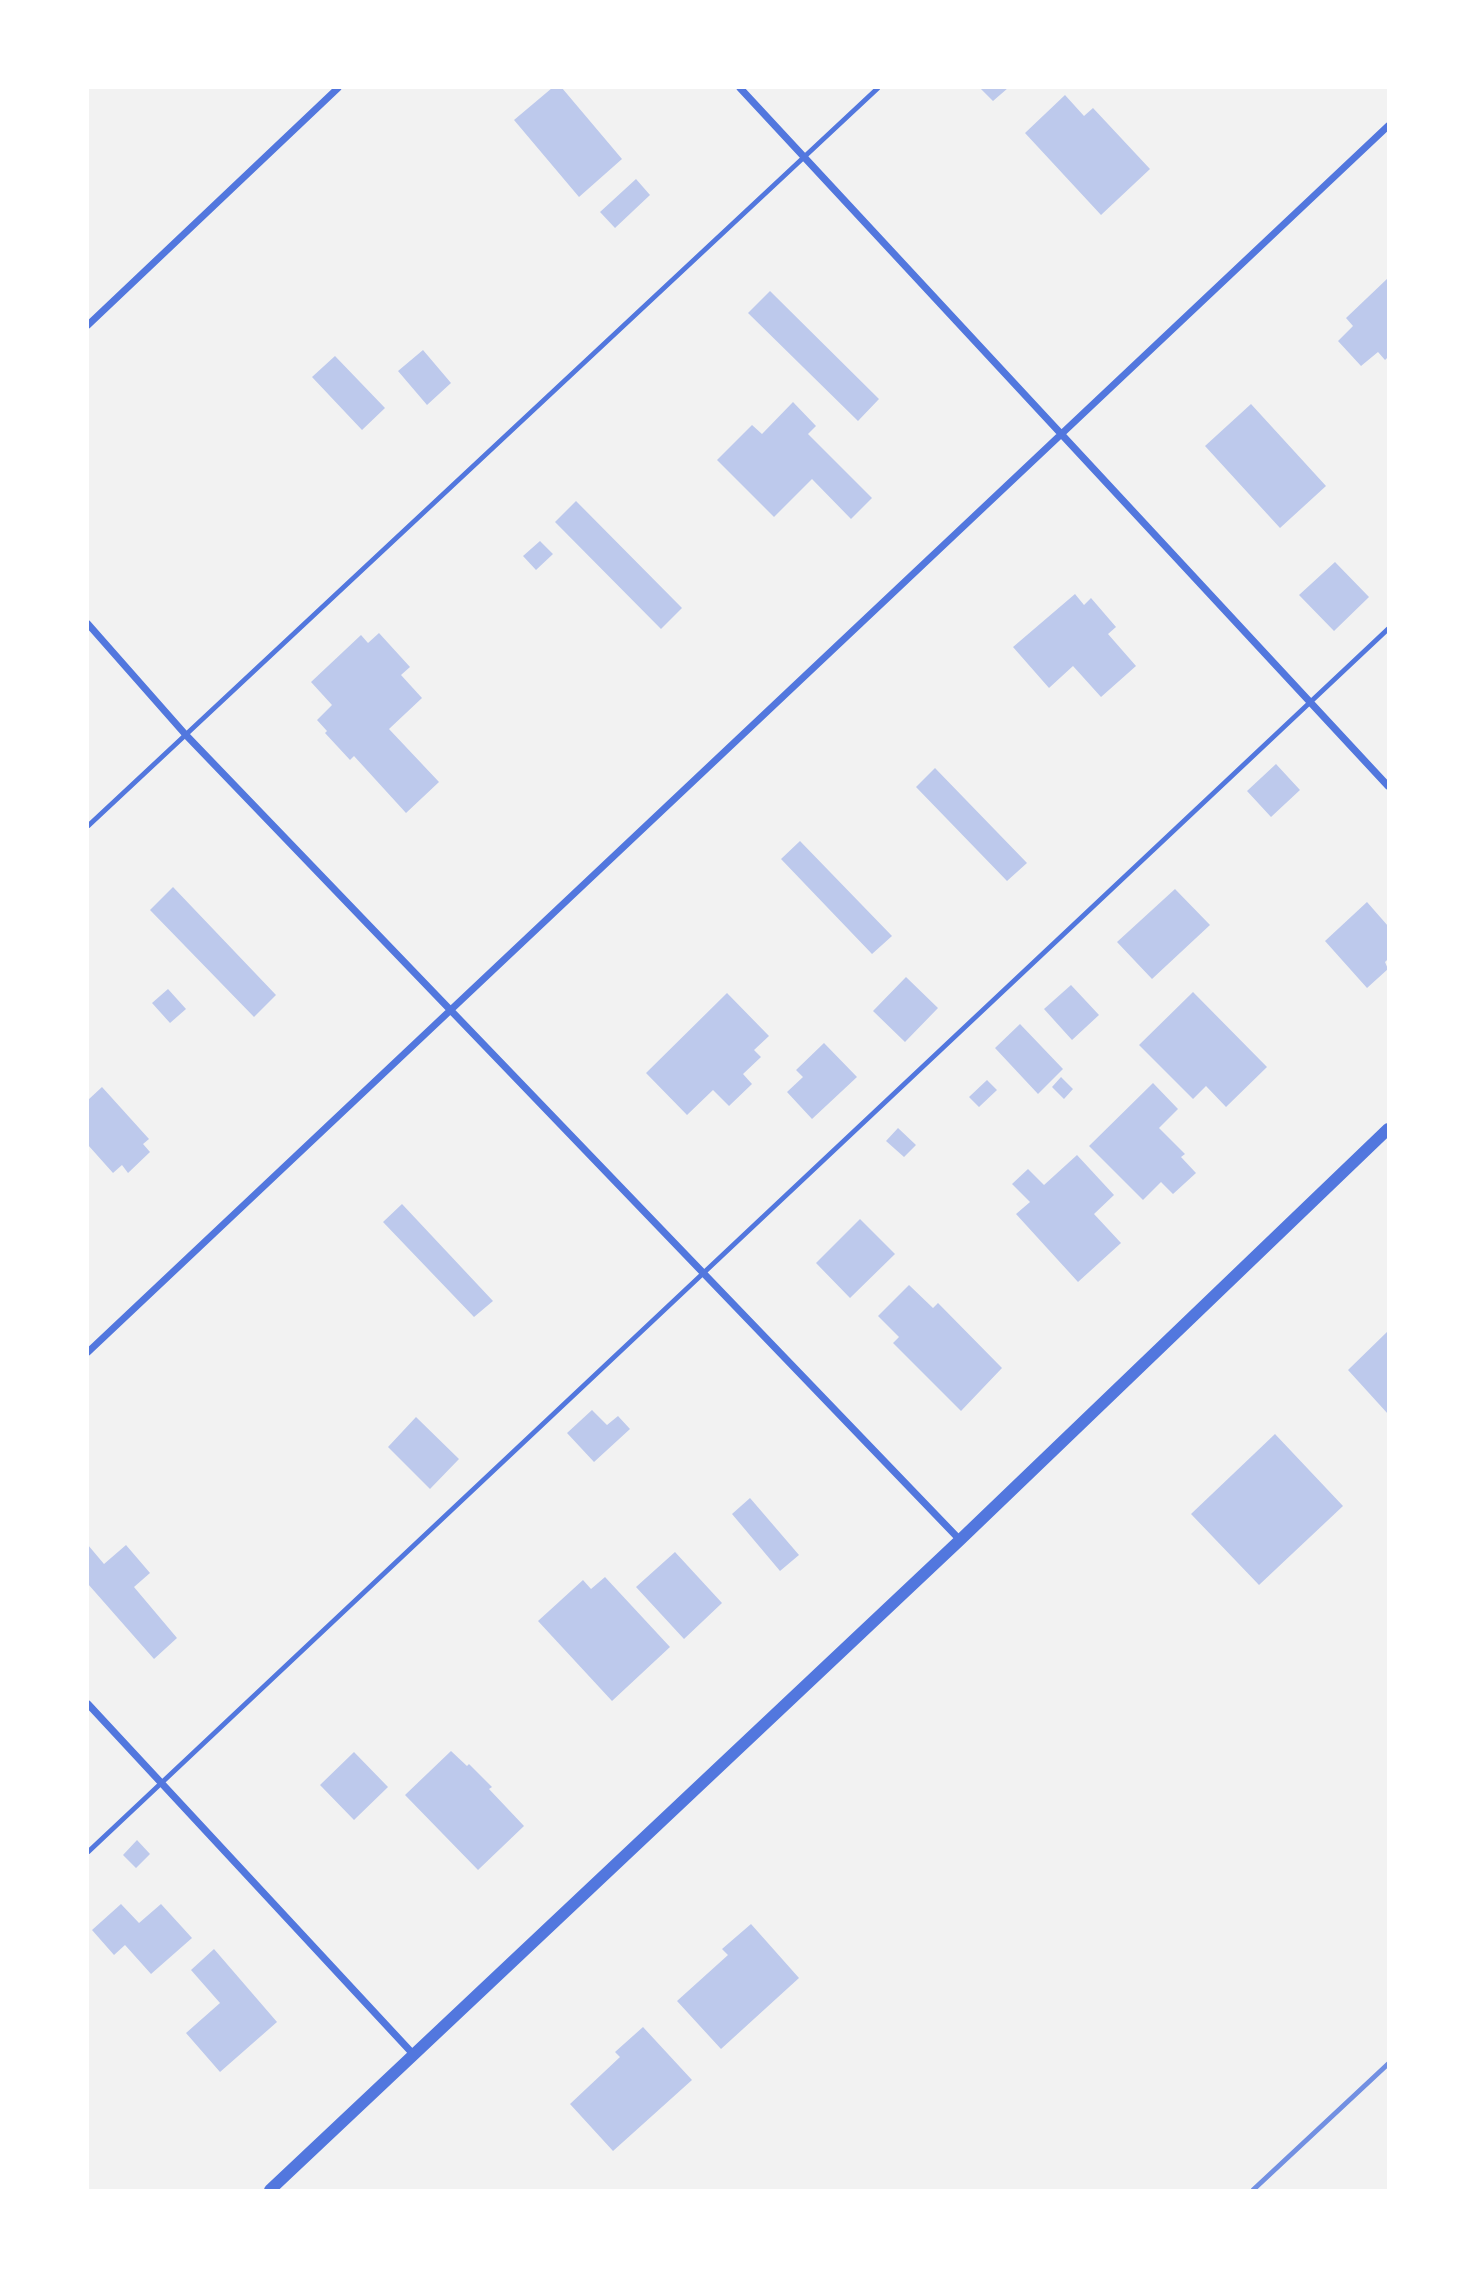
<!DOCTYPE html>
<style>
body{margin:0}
#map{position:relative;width:1476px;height:2278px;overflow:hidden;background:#f2f2f2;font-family:Bitter,serif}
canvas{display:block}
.frame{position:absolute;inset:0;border:89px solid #fff;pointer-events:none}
</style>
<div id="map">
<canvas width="1476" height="2278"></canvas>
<div class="frame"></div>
</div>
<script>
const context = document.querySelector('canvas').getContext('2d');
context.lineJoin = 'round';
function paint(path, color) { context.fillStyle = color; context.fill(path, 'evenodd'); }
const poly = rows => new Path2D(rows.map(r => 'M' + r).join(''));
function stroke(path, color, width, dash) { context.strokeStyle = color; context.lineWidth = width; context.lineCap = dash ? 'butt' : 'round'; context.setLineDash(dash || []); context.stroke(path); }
const building = poly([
 [552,88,562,88,622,159,579,197,514,120],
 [980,88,1008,88,993,101],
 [1065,95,1084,116,1093,108,1150,169,1101,215,1025,133],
 [636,179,650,195,615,228,600,212],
 [1388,278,1388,357,1385,360,1378,352,1361,366,1338,341,1353,326,1346,318],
 [770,291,879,399,858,421,748,313],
 [423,350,451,383,427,405,398,371],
 [335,356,385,408,362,430,312,377],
 [793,402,816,426,808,434,872,498,851,519,812,479,774,517,717,460,752,425,762,434],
 [1251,404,1326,486,1280,528,1205,446],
 [576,501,682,608,661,629,555,522],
 [540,541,553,554,536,570,523,556],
 [1335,562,1369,597,1334,631,1299,595],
 [1075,594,1084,605,1091,598,1116,627,1108,634,1136,666,1101,697,1073,666,1049,688,1013,647],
 [379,633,410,667,401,675,422,698,389,729,439,782,406,813,354,756,350,760,325,733,327,731,317,720,332,705,311,682,361,635,368,643],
 [1276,764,1300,790,1271,817,1247,791],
 [935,768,1027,863,1007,881,916,787],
 [800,841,892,936,872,954,781,859],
 [173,887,276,995,254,1017,150,910],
 [1175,889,1210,925,1152,979,1117,942],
 [1367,902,1388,926,1388,959,1385,962,1388,969,1367,988,1325,941],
 [906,977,938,1008,905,1042,873,1011],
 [1071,985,1099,1015,1072,1040,1044,1009],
 [168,989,186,1009,170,1023,152,1003],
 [1193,992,1267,1067,1226,1107,1206,1086,1193,1099,1139,1045],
 [727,993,769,1036,754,1050,761,1057,743,1074,752,1084,729,1106,713,1090,687,1115,646,1073],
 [1020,1024,1063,1069,1038,1094,995,1048],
 [824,1043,857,1077,812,1119,787,1092,803,1077,796,1070],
 [1061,1077,1073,1089,1064,1099,1052,1087],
 [987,1080,997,1090,979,1107,969,1097],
 [1153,1083,1178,1109,1159,1128,1185,1154,1181,1157,1196,1173,1173,1194,1161,1182,1143,1200,1089,1146],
 [102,1087,149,1139,143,1144,150,1152,128,1173,122,1165,113,1173,88,1145,88,1100],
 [898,1128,916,1145,904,1157,886,1141],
 [1077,1155,1114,1195,1094,1214,1121,1243,1078,1282,1016,1214,1030,1202,1012,1184,1028,1169,1044,1185],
 [402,1204,493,1301,474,1317,383,1222],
 [860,1219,895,1254,850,1298,816,1263],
 [909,1285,933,1308,938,1303,1002,1368,961,1411,893,1343,899,1337,878,1316],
 [1388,1331,1388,1414,1348,1370],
 [592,1410,607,1425,618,1416,630,1429,594,1462,567,1433],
 [416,1417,459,1459,430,1489,388,1447],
 [1275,1434,1343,1506,1259,1585,1191,1514],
 [750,1498,799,1555,780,1571,732,1514],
 [88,1545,104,1564,126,1545,150,1573,134,1587,177,1638,154,1659,88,1584],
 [675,1552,722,1603,684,1639,636,1587],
 [605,1577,670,1647,612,1701,538,1621,583,1580,591,1589],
 [451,1751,467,1766,469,1764,492,1787,489,1789,524,1826,478,1870,405,1795],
 [354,1752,388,1787,354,1820,320,1785],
 [137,1840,150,1854,136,1868,123,1855],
 [121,1904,139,1923,161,1904,192,1938,151,1974,125,1945,114,1955,92,1930],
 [751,1924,799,1978,721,2049,677,2001,728,1955,722,1949],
 [214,1949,277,2022,220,2072,186,2033,220,2003,191,1970],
 [643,2027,692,2080,613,2151,570,2104,620,2057,615,2052]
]);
const service = poly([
 [88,826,878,88],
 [88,1852,1388,629]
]);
const minor = poly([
 [740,88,1388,786],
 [88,325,338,88],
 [88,624,185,734,960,1540],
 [88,1352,1388,126],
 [88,1704,414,2055]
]);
const tertiary = poly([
 [270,2190,960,1540,1388,1129]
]);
const rail = poly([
 [1253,2190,1388,2064]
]);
paint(building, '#bdc9ec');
stroke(service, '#5277de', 5);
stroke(minor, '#5277de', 7);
stroke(tertiary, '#5277de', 12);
stroke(rail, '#7290e2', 5);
</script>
